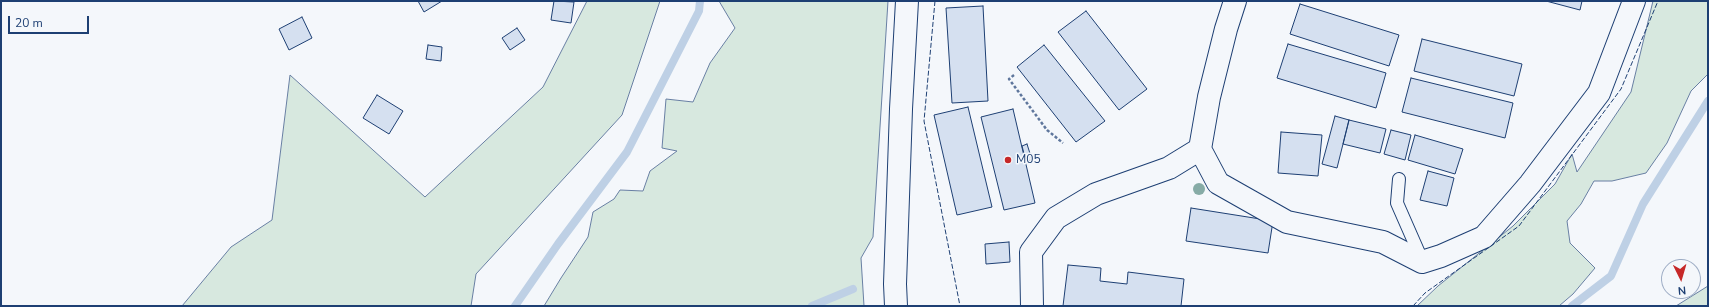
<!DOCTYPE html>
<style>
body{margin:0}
#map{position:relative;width:1709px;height:307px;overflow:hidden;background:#f4f7fb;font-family:"Nunito Sans",sans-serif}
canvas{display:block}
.frame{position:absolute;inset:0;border:2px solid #1d3f73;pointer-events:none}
.north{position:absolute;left:1661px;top:259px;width:40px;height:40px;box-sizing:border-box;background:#f4f7fb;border:1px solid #9eadc5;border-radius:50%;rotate:175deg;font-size:11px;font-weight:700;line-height:16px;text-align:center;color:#1d3f73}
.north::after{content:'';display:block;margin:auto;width:14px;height:18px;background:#c62828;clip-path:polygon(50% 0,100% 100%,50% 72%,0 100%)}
.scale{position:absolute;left:8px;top:16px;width:81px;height:18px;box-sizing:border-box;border:2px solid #1d3f73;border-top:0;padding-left:5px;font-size:12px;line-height:14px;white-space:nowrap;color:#1d3f73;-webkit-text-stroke:3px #f4f7fb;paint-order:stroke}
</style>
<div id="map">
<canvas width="1709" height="307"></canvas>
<div class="frame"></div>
<div class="north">N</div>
<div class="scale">20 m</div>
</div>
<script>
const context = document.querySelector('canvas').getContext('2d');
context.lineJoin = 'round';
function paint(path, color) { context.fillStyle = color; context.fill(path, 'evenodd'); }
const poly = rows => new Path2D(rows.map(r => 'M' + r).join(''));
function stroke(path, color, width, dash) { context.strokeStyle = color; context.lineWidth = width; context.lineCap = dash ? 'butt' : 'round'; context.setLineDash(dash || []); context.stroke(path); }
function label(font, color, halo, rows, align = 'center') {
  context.font = font + ' "Nunito Sans",sans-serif'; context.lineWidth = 3; context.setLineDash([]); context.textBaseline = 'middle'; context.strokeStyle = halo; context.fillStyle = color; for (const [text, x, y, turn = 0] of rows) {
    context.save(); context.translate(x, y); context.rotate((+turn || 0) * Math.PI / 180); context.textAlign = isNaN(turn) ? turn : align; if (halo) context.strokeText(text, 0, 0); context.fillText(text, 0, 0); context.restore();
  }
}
const green = poly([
 [587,1,660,1,622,115,476,274,471,306,182,306,231,247,272,220,290,75,425,197,543,87,587,1],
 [719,1,888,1,873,237,861,258,864,306,544,306,561,278,588,237,593,212,614,199,620,190,643,191,650,171,677,151,662,148,666,99,693,102,710,63,735,28,719,1],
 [1653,1,1708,1,1708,74,1691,91,1667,143,1646,173,1612,181,1594,181,1581,204,1567,221,1570,243,1595,268,1573,294,1559,306,1417,306,1438,286,1513,226,1555,184,1572,154,1577,172,1631,92,1653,1],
 [1708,286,1708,306,1676,306,1708,286]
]);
const stream = poly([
 [515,306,558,244,627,152,699,11,700,1],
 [812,306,853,289],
 [1572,306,1611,276,1643,204,1708,101]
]);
const building = poly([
 [418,1,442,1,424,12,418,1],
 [554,1,574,2,571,23,551,20,554,1],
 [1546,1,1582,1,1580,10,1546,1],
 [1300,4,1399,35,1389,66,1290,34,1300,4],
 [983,6,988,101,952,103,946,8,983,6],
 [1086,11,1147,89,1119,110,1058,32,1086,11],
 [302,17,312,38,289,50,279,29,302,17],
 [517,28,525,40,510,50,502,38,517,28],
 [1422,39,1522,64,1514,96,1414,71,1422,39],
 [1288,44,1386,73,1376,108,1277,78,1288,44],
 [428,45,442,47,441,61,426,59,428,45],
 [1044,45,1105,121,1076,142,1017,67,1044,45],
 [1411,78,1513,103,1505,138,1402,112,1411,78],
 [377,95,403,111,389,134,363,118,377,95],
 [968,107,992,207,957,215,934,115,968,107],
 [1013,109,1035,203,1004,210,981,117,1013,109],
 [1335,116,1349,120,1337,168,1322,164,1335,116],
 [1349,120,1386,129,1380,153,1343,144,1349,120],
 [1391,130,1411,135,1405,160,1384,154,1391,130],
 [1281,132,1322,135,1318,176,1278,173,1281,132],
 [1415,135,1463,149,1455,174,1408,160,1415,135],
 [1027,144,1032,160,1026,161,1022,146,1027,144],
 [1428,171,1454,178,1447,206,1420,200,1428,171],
 [1191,208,1273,221,1268,253,1186,241,1191,208],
 [1009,242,1010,262,986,264,985,244,1009,242],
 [1068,265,1101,268,1100,281,1127,284,1128,272,1184,279,1181,306,1063,306,1068,265]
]);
const path = poly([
 [1014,75,1009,79,1047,130,1063,143]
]);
const service = poly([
 [1399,179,1397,203,1422,260]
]);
const minor = poly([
 [1235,1,1226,29,1209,97,1200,149,1218,183,1287,222,1383,242,1422,262,1441,256,1484,237,1530,184,1599,93,1634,1],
 [1032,306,1031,252,1056,218,1096,194,1169,168,1200,149]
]);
const tertiary = poly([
 [896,306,895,284,901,109,907,1]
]);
const fence = poly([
 [935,1,924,121,960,306],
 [1413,306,1425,293,1519,226,1621,89,1658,1]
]);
const trees = [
 [1199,189]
];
const markers = [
 [1008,160,4,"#c62828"]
];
const poiNames = [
 ["M05",1016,160]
];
paint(green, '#d7e8df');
stroke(green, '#687fa3', 1);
stroke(stream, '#bed0e5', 8);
paint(building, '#d5e0f0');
stroke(building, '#1d3f73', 1);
stroke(service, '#1d3f73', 14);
stroke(minor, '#1d3f73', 24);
stroke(tertiary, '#1d3f73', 24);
stroke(path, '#5e769c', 2.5, [3, 2]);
stroke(service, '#f4f7fb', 12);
stroke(minor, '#f4f7fb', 22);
stroke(tertiary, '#f4f7fb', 22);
stroke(fence, '#1d3f73', 1, [5, 2]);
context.fillStyle = '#86aba6';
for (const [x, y] of trees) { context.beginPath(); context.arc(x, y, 6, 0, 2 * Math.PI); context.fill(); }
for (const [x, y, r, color] of markers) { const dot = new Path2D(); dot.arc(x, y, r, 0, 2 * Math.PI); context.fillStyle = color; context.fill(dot); stroke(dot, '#f4f7fb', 1.5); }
label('12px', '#1d3f73', '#f4f7fb', poiNames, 'left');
</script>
